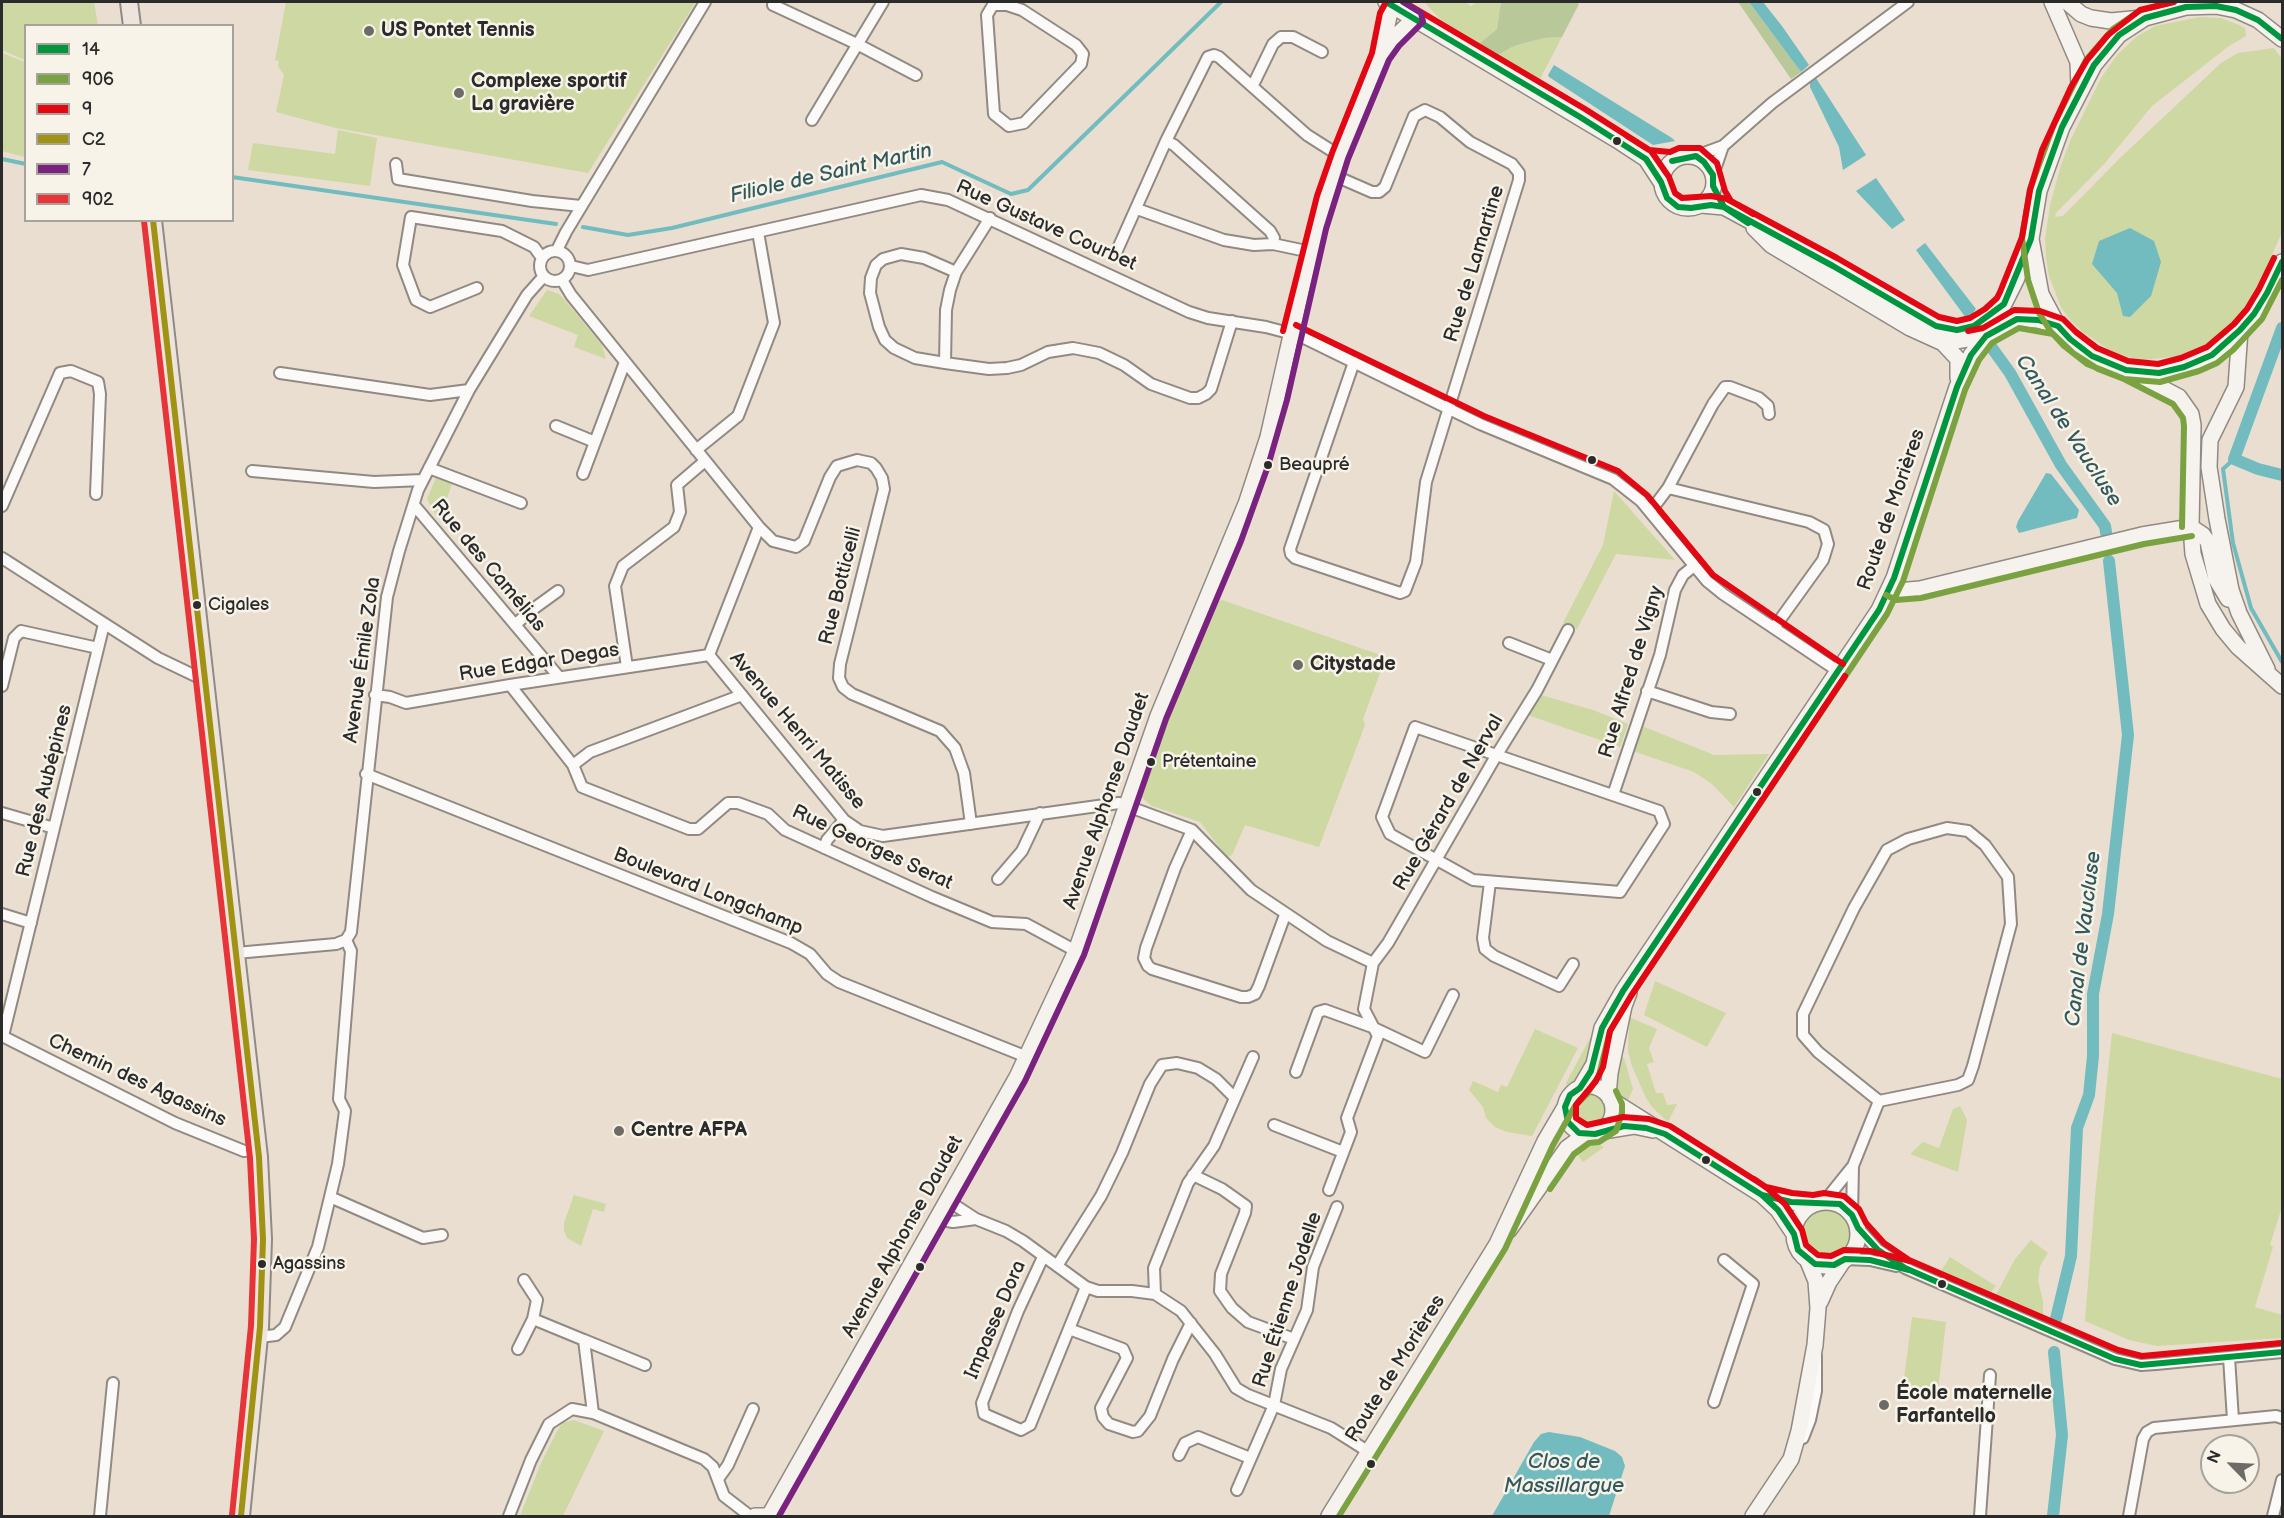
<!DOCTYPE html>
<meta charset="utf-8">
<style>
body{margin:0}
#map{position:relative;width:2284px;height:1518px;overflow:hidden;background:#eaded0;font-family:"Balsamiq Sans",sans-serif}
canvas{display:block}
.frame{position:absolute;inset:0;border:3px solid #2b2b2b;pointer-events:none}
.legend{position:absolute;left:24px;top:24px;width:210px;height:198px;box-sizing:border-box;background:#f7f3e8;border:2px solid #a5a39c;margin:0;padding:8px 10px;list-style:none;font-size:18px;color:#2b2b2b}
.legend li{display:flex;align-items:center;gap:12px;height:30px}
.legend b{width:30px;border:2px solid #a5a39c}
.north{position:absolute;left:2200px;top:1434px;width:60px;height:60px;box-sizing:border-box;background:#f7f3e8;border:2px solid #a5a39c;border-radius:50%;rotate:294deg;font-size:16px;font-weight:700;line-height:24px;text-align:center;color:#2b2b2b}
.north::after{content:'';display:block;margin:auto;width:21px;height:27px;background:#6e6a65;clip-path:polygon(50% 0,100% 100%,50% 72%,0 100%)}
</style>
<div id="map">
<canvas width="2284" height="1518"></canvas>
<div class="frame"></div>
<ul class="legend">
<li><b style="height:8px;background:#009640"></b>14</li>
<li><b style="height:8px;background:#7aa241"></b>906</li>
<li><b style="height:8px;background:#e30613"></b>9</li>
<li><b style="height:8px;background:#a09213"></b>C2</li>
<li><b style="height:8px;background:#7a227f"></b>7</li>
<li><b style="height:8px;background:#e73439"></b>902</li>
</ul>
<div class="north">N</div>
</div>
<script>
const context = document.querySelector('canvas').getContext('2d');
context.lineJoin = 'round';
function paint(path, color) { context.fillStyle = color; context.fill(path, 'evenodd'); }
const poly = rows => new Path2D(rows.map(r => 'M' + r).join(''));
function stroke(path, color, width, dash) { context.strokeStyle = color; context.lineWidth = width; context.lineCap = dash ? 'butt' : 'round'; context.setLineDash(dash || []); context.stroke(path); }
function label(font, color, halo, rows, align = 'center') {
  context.font = font + ' "Balsamiq Sans",sans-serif'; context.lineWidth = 5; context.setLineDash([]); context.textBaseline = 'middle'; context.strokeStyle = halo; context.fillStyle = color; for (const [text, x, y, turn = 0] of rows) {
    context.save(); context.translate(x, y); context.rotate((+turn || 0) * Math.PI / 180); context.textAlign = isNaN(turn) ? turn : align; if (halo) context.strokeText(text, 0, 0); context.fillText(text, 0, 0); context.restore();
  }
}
const green = poly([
 [2,2,94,2,98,25,26,26,25,60,2,50],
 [286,2,696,2,588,173,336,128,276,112,284,75,278,66,279,61,275,60],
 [1426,2,1465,2,1471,6,1477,2,1501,2,1497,29,1479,44,1441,20,1426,4],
 [2200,17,2221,18,2239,25,2245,28,2246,36,2229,46,2152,106,2105,163,2056,213,2055,217,2063,216,2118,160,2221,63,2238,53,2274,48,2282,59,2282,232,2262,278,2247,303,2232,324,2212,341,2180,356,2143,360,2127,357,2110,350,2084,333,2070,320,2061,307,2049,276,2046,257,2045,239,2050,205,2061,165,2071,139,2101,78,2117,55,2136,37,2155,26],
 [1562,37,1540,79,1498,55,1514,46,1544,38],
 [2,53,25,62,25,157,2,151],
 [338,130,377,138,370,186,248,170,253,143,335,154],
 [547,290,559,294,569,305,602,345,606,359,574,347,578,335,529,316],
 [436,477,452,484,441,515,437,517,427,499],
 [1614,491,1675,560,1616,554,1577,629,1563,623,1603,545],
 [1222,600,1386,657,1363,719,1365,725,1319,847,1245,825,1232,855,1227,857,1200,822,1152,806,1138,794,1211,605],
 [1541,695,1593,710,1628,724,1620,747,1528,715],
 [1642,726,1714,755,1769,754,1734,807,1712,784,1694,772,1633,751],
 [1655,981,1726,1013,1707,1047,1644,1015],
 [1629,1017,1657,1029,1649,1048,1654,1062,1647,1064,1656,1093,1663,1093,1667,1105,1677,1104,1668,1122,1652,1107,1645,1096,1632,1066,1628,1051],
 [1535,1029,1578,1048,1532,1136,1507,1132,1495,1127,1486,1118,1483,1107,1469,1090,1473,1081,1498,1092,1501,1085,1507,1087],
 [2112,1033,2282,1079,2282,1207,2270,1245,2273,1247,2255,1307,2282,1315,2282,1338,2157,1346,2129,1340,2085,1321,2095,1196],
 [1590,1038,1593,1039,1588,1063,1582,1075,1567,1086,1566,1083],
 [1619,1056,1624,1058,1633,1089,1628,1100,1622,1099,1615,1086],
 '1573 1110a16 16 0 1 1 32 0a16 16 0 1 1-32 0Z',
 [1960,1106,1967,1120,1958,1172,1910,1154,1923,1142,1939,1148,1953,1109],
 [1596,1143,1604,1147,1583,1162,1573,1149,1582,1144],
 [574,1195,606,1204,604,1212,593,1209,581,1246,567,1238,564,1230,564,1223],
 '1802 1234a25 25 0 1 1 50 0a25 25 0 1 1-50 0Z',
 [2031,1240,2048,1253,2040,1266,2038,1281,2043,1301,2043,1316,1996,1295,2015,1259],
 [1950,1257,1996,1286,1990,1293,1941,1271],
 [1912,1317,1946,1322,1938,1390,1903,1386],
 [574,1420,604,1431,563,1516,520,1516,541,1463,557,1431,563,1423]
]);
const forest = poly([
 [1501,2,1576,2,1579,4,1562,37,1544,38,1514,46,1498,55,1479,44,1497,29],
 [1738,2,1749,2,1801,72,1791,79]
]);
const water = poly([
 [1749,2,1763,2,1782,26,1809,65,1801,72],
 [1554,65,1672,138,1675,141,1653,145,1549,77,1548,75],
 [1816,78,1866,155,1843,170,1839,147,1810,87,1810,83],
 [1876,178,1905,220,1892,229,1856,191],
 [2130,228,2154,241,2161,262,2151,296,2130,317,2123,316,2117,293,2092,264,2099,241],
 [1925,243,1976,309,1972,314,1966,318,1916,250],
 [2046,473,2051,474,2079,510,2077,518,2019,533,2016,527,2018,521],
 [1549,1432,1580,1437,1615,1451,1622,1457,1625,1466,1609,1516,1492,1516,1534,1442,1541,1434]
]);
const stream = poly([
 [2,159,26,164],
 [232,177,556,224],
 [583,227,628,235,672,228,942,162,1011,194,1028,190,1221,2],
 [2234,459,2223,469,2233,543,2251,608,2282,662]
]);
const canal = poly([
 [2282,328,2234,459,2258,469,2282,475],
 [1992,348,2010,373,2061,465,2105,526,2107,538],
 [2056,1319,2071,1256,2077,1128,2089,1095,2093,1056,2093,994,2108,914,2128,735,2109,561],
 [2053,1516,2062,1435,2054,1352]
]);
const street = poly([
 [773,5,857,44,916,75],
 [993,5,1007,5,1022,10,1076,45,1083,54,1081,64,1024,123,1009,126,994,114,987,15,993,5],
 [1253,85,1273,44,1281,37,1293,37,1322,52],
 [812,120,883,2],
 [1166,141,1174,145,1270,231,1274,238,1273,244],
 [1696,156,1723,146,1772,103,1908,2],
 [396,164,398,179,532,201,581,206],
 [1333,175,1372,192,1379,192,1385,187,1414,116,1425,110,1440,117,1470,142,1512,164,1519,173,1519,180,1426,482,1416,562,1405,591,1400,593,1295,558,1291,554,1290,549,1354,362],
 [1713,175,1723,146],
 [1137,209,1224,240,1254,245,1273,244,1311,252],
 [990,218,956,272,950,290,946,310,945,363,989,369,1007,368,1021,365,1048,352,1073,348,1099,353,1124,365,1151,384,1190,398,1198,398,1206,394,1211,389,1232,321],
 [557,250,566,232,705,2],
 '540 266a15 15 0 1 1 30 0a15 15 0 1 1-30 0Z',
 [1115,255,1166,141,1208,57,1214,55,1219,57,1307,135,1340,156],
 [571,266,588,270,921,195,948,200,1189,312,1208,318,1266,327,1300,336,1480,424,1613,479,1641,501,1707,581,1723,594,1838,671],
 [562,280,571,295,759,527,709,655,844,820,860,831,883,836,1119,803,1192,830,1251,890,1327,941,1373,963],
 [477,288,430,307,416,300,403,265,411,217,502,231,534,247,542,258],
 [945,363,915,358,894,348,885,340,879,327,870,293,871,278,876,265,883,259,901,254,924,258,956,272],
 [280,373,430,395,469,390],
 [556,426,595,442],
 [696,450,738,416,774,323,758,232],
 [429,468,521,503],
 [252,471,374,482,423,480],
 [583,474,625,362],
 [1668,488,1809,522,1824,530,1828,544,1823,560,1774,628],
 [414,505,559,677],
 [2,506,60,373,71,371,98,382,100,394,96,494],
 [1650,512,1668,488,1713,404,1725,387,1730,387,1759,398,1768,406,1769,414],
 [759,527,773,541,796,547,804,541,830,477,837,466,857,460,871,463,876,468,882,478,884,489,840,664,839,678,843,687,852,694,940,731,955,748,964,773,971,824],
 [2,558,158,658,206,681],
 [515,625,529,612,558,591],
 [1509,643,1552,660],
 [627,667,615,586,623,566,674,527,680,512,677,485,705,461],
 [510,685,573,765,582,787,689,829,698,829,728,803,738,803,768,814,785,830,932,897,992,922,1026,924,1076,951],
 [2,686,14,638,21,631,98,648],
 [1647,691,1711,712,1730,714],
 [375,695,390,697,406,703,510,685,709,655],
 [1415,727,1659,811,1664,824,1620,892,1473,880,1390,834,1382,817,1415,727],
 [573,765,590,752,742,695],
 [366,774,791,943,810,954,827,974,839,982,1027,1057],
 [1613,795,1660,655,1675,590,1683,575,1694,566],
 [2,813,54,828],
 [1192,830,1175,868,1146,948,1144,958,1148,966,1152,969,1241,997,1248,997,1255,994,1259,986,1285,915],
 [824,848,827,840,844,820],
 [998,879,1022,851,1040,813],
 [1490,882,1483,938,1485,949,1494,956,1559,986,1573,964],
 [2,914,31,923],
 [236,953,336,944,346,940,351,932,387,597,399,551,418,490,469,390,527,295,544,276],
 [2,1036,175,1123,244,1151,258,1150],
 [3,1036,104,624],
 [1296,1072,1318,1012,1325,1010,1372,1027,1425,1052,1453,995],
 [1274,1125,1343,1152],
 [1193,1175,1222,1189,1246,1206,1245,1213,1221,1274,1220,1291,1232,1308,1248,1322,1294,1339],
 [1329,1190,1351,1132,1347,1118,1378,1036,1364,1009,1373,963,1388,943,1496,756,1537,690,1568,630],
 [330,1197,423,1238,442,1235],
 [947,1200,976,1219,1006,1231,1023,1241,1086,1287,1098,1291,1132,1291,1155,1294,1181,1311,1215,1354,1236,1388,1248,1395,1331,1428,1369,1452],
 [1824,1202,1853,1166,1879,1101,1958,1085,1968,1080,1973,1066,2011,924,2008,877,1985,845,1968,831,1947,828,1908,839,1887,850,1854,908,1803,1014,1803,1035,1818,1052,1879,1101],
 [1852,1215,1853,1166],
 [936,1219,953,1222,976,1219],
 [1858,1228,1878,1250,1905,1268,2115,1359,2141,1365,2156,1364,2282,1352],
 [1043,1257,1018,1311,982,1403,984,1414,1021,1430,1030,1425,1086,1287],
 [1845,1259,1870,1260,1896,1266],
 [1057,1266,1101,1196,1122,1153,1150,1084,1162,1065,1177,1063,1198,1068,1216,1079,1235,1098],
 [1155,1294,1154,1268,1188,1183,1214,1146,1253,1057],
 [533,1319,584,1340,593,1413,704,1459,713,1467,724,1496,750,1516],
 [1069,1329,1123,1349,1127,1358,1101,1408,1103,1417,1109,1424,1133,1432,1138,1431,1150,1416,1173,1359,1191,1323],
 [259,1337,276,1335,285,1327,318,1247,338,1164,345,1111,339,1099,351,951,346,940],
 [584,1340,645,1365],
 [518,1349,533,1319,537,1300,524,1280],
 [2229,1357,2233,1420],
 [1714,1402,1753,1284,1724,1260],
 [1803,1438,1810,1420,1816,1391,1816,1356],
 [1179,1455,1185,1443,1198,1437,1250,1458],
 [718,1479,728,1465,753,1409],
 [1237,1490,1274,1405,1281,1369,1307,1310,1313,1267,1337,1207],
 [100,1516,113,1383],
 [509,1516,531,1460,549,1424,572,1409,593,1413],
 [1980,1516,1990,1375],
 [2129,1516,2143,1439,2147,1432,2154,1428,2276,1416,2282,1418],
 [2273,1516,2282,1480]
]);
const secondary = poly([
 [1386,2,1617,140,1646,159,1661,182],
 [2052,2,2078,62,2079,88],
 [2067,2,2081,14,2091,18,2111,21,2142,18],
 [2282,39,2258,20,2236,10,2216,6,2186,7,2145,18,2119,35,2094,65,2062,127,2039,191,2031,239,2041,294,2058,326,2079,347,2103,361,2126,370,2149,373,2167,371,2195,363,2212,355,2227,343,2254,314,2282,262],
 [1384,51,1392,40,1414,19],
 '1662 182a26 26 0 1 1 52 0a26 26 0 1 1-52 0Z',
 [1701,205,1724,207,1833,266,1907,311,1936,326,1947,329,1957,330,1974,326,1990,316,2004,304,2016,280,2031,241],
 [1754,228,1771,245,1910,328,1943,343,1958,359,1958,378],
 [2240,330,2236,387,2210,440,2209,467,2217,519,2231,590,2239,613,2267,669],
 [1943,343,1986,336],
 [2137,375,2179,397,2191,414,2193,425,2191,527,2193,554,2208,604,2223,629,2238,647,2282,686],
 [2191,527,2203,535,2208,542,2216,579,2228,599],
 [1890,587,1897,591,1920,589,2142,535,2191,527],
 '1565 1110a24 24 0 1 1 48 0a24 24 0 1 1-48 0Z',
 [1580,1088,1594,1064,1602,1028,1623,991,1879,610,1894,578,1957,387,1971,355,1986,336,2017,319,2038,320,2058,326],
 [1608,1095,1610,1073,1624,1006,1629,993],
 [1610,1099,1762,1195,1778,1210,1794,1234],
 [1603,1131,1634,1126,1653,1130],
 [1764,1195,1791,1202,1814,1204],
 '1794 1234a32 32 0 1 1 64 0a32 32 0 1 1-64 0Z',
 [1509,1230,1567,1148,1586,1134],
 [1820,1302,1829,1282,1843,1261],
 [755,1516,768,1516],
 [769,1516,1017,1077,1076,951,1158,716,1246,504,1268,437,1303,283,1325,199,1340,156,1381,56,1389,16,1394,6],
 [1329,1516,1497,1244,1545,1141,1565,1107],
 [1753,1516,1791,1459,1799,1431,1815,1345,1818,1308,1816,1281,1807,1259]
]);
const primary = poly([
 [129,2,132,26],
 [153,220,259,1157,263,1239,260,1327,241,1516]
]);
const bus1 = poly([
 [1386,2,1580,117,1646,159,1661,182,1667,198,1678,207,1691,208,1711,205,1724,207,1833,266,1936,326,1957,330,1974,326,2004,304,2031,239,2039,191,2062,127,2094,65,2119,35,2145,18,2186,7,2216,6,2236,10,2258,20,2282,39],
 [1672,161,1696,156,1704,162,1713,175,1713,186,1724,207,1748,223],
 [2282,262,2267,293,2254,314,2240,330,2212,355,2184,367,2159,373,2126,370,2092,356,2070,339,2058,326,2038,320,2017,319,1986,336,1971,355,1957,387,1894,578,1879,610,1623,991,1602,1028,1591,1071,1580,1088,1570,1095,1565,1107,1568,1122,1579,1133,1595,1134,1624,1126,1646,1128,1665,1134,1762,1195,1791,1202,1840,1204,1852,1215,1858,1228,1878,1250,1905,1268,2115,1359,2141,1365,2282,1352],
 [1749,1187,1762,1195,1778,1210,1794,1234,1798,1250,1815,1264,1834,1265,1845,1259,1870,1260,1909,1270]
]);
const bus2 = poly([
 [2172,2,2141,10,2113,29,2086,60,2054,124,2030,189,2022,238,2028,280,2039,313,2051,332,2073,353,2098,369,2124,379,2160,382,2199,371,2217,363,2233,350,2262,319,2282,280],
 [1886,595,1896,600,1921,598,2144,544,2192,536],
 [1550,1189,1574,1154,1589,1143,1599,1142,1616,1131,1622,1113,1622,1104,1616,1091],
 [1339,1516,1505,1249,1553,1145,1575,1106,1587,1094,1599,1075,1610,1031,1631,996,1887,614,1903,581,1965,390,1979,360,1992,343,2019,328,2053,334,2064,346,2087,364,2122,378,2173,404,2183,418,2184,426,2182,527]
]);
const bus3 = poly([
 [1404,2,1585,109,1651,151,1669,177,1675,193,1682,198,1711,196,1727,199,1837,258,1939,317,1957,321,1970,318,1985,309,1997,298,2000,292,2022,237,2030,190,2042,150,2071,87,2087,60,2108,35,2140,10,2174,2],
 [1627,136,1649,150,1670,152,1679,148,1700,148,1717,163,1725,191,1731,201,1753,214],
 [1296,325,1484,416,1618,471,1647,495,1713,575,1843,664],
 [1283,331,1317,196,1332,153,1372,53,1380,13,1386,2],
 [1968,331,1983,328,2014,310,2040,311,2063,319,2076,332,2097,348,2128,361,2158,364,2181,358,2207,347,2234,324,2247,309,2259,289,2274,258],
 [1845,676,1631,996,1610,1031,1603,1067,1596,1081,1576,1105,1576,1118,1587,1125,1623,1117,1649,1119,1670,1126,1766,1187,1792,1193,1813,1195,1824,1193,1844,1196,1859,1209,1866,1223,1884,1243,1909,1260,2118,1350,2142,1356,2281,1343],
 [1754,1179,1767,1188,1785,1204,1802,1230,1806,1245,1818,1255,1831,1256,1844,1250,1870,1251,1910,1261]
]);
const bus4 = poly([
 [153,220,259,1157,263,1239,260,1327,241,1516]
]);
const bus5 = poly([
 [779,1516,1025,1081,1084,955,1166,719,1241,541,1268,466,1287,400,1326,229,1348,159,1389,60,1399,46,1423,22,1421,13,1403,2]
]);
const bus6 = poly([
 [144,221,250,1158,254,1239,251,1326,232,1515]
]);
const markers = [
 [369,31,6,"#6e6a65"],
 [459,93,6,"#6e6a65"],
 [1617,141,5,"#2b2b2b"],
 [1592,460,5,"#2b2b2b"],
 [1268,465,5,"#2b2b2b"],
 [197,605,5,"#2b2b2b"],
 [1298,665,6,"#6e6a65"],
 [1151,762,5,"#2b2b2b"],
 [1757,792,5,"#2b2b2b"],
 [619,1131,6,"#6e6a65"],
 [1706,1160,5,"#2b2b2b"],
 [262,1264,5,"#2b2b2b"],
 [920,1267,5,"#2b2b2b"],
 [1942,1284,5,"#2b2b2b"],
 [1884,1405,6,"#6e6a65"],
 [1371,1464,5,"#2b2b2b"]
];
const busNames = [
 ["Beaupré",1279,465],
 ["Cigales",208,605],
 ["Prétentaine",1162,762],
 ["Agassins",273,1264]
];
const poiNames = [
 ["US Pontet Tennis",381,31],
 ["Complexe sportif",471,82],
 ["La gravière",471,105],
 ["Citystade",1310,665],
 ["Centre AFPA",631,1131],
 ["École maternelle",1896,1394],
 ["Farfantello",1896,1417]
];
const streetNames = [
 ["Rue Gustave Courbet",1046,226,24],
 ["Rue de Lamartine",1475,264,-73],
 ["Route de Morières",1892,510,-71],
 ["Rue des Camélias",488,566,50],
 ["Rue Botticelli",841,586,-76],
 ["Avenue Émile Zola",363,660,-82],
 ["Rue Edgar Degas",539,663,-9],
 ["Rue Alfred de Vigny",1632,672,-73],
 ["Avenue Henri Matisse",797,731,50],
 ["Rue des Aubépines",45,791,-76],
 ["Avenue Alphonse Daudet",1107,801,-71],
 ["Rue Gérard de Nerval",1449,803,-60],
 ["Rue Georges Serat",872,848,25],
 ["Boulevard Longchamp",708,892,22],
 ["Chemin des Agassins",137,1081,25],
 ["Avenue Alphonse Daudet",903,1237,-61],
 ["Rue Étienne Jodelle",1288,1300,-72],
 ["Impasse Dora",996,1320,-67],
 ["Route de Morières",1396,1369,-58]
];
const waterNames = [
 ["Filiole de Saint Martin",831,174,-13],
 ["Canal de Vaucluse",2068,431,57],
 ["Canal de Vaucluse",2084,939,-83],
 ["Clos de",1564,1463],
 ["Massillargue",1564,1487]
];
paint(green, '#cdd8a2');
paint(forest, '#b8c899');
paint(water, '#72bcc0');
stroke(stream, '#72bcc0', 4);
stroke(canal, '#72bcc0', 12);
stroke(street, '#908a83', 14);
stroke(secondary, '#908a83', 18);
stroke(primary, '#908a83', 20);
stroke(street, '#fcfaf8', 10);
stroke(secondary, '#f6f2ed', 15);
stroke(primary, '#ede5dd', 16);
stroke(bus1, '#009640', 6);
stroke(bus2, '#7aa241', 6);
stroke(bus3, '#e30613', 6);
stroke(bus4, '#a09213', 6);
stroke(bus5, '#7a227f', 6);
stroke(bus6, '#e73439', 6);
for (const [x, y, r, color] of markers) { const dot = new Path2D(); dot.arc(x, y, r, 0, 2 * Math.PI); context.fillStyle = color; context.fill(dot); stroke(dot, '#f7f3e8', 2); }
label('18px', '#2b2b2b', '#f7f3e8', busNames, 'left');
label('bold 20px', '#2b2b2b', '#f7f3e8', poiNames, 'left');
label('20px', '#2b2b2b', '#f7f3e8', streetNames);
label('italic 21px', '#32595d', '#f7f3e8', waterNames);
</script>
